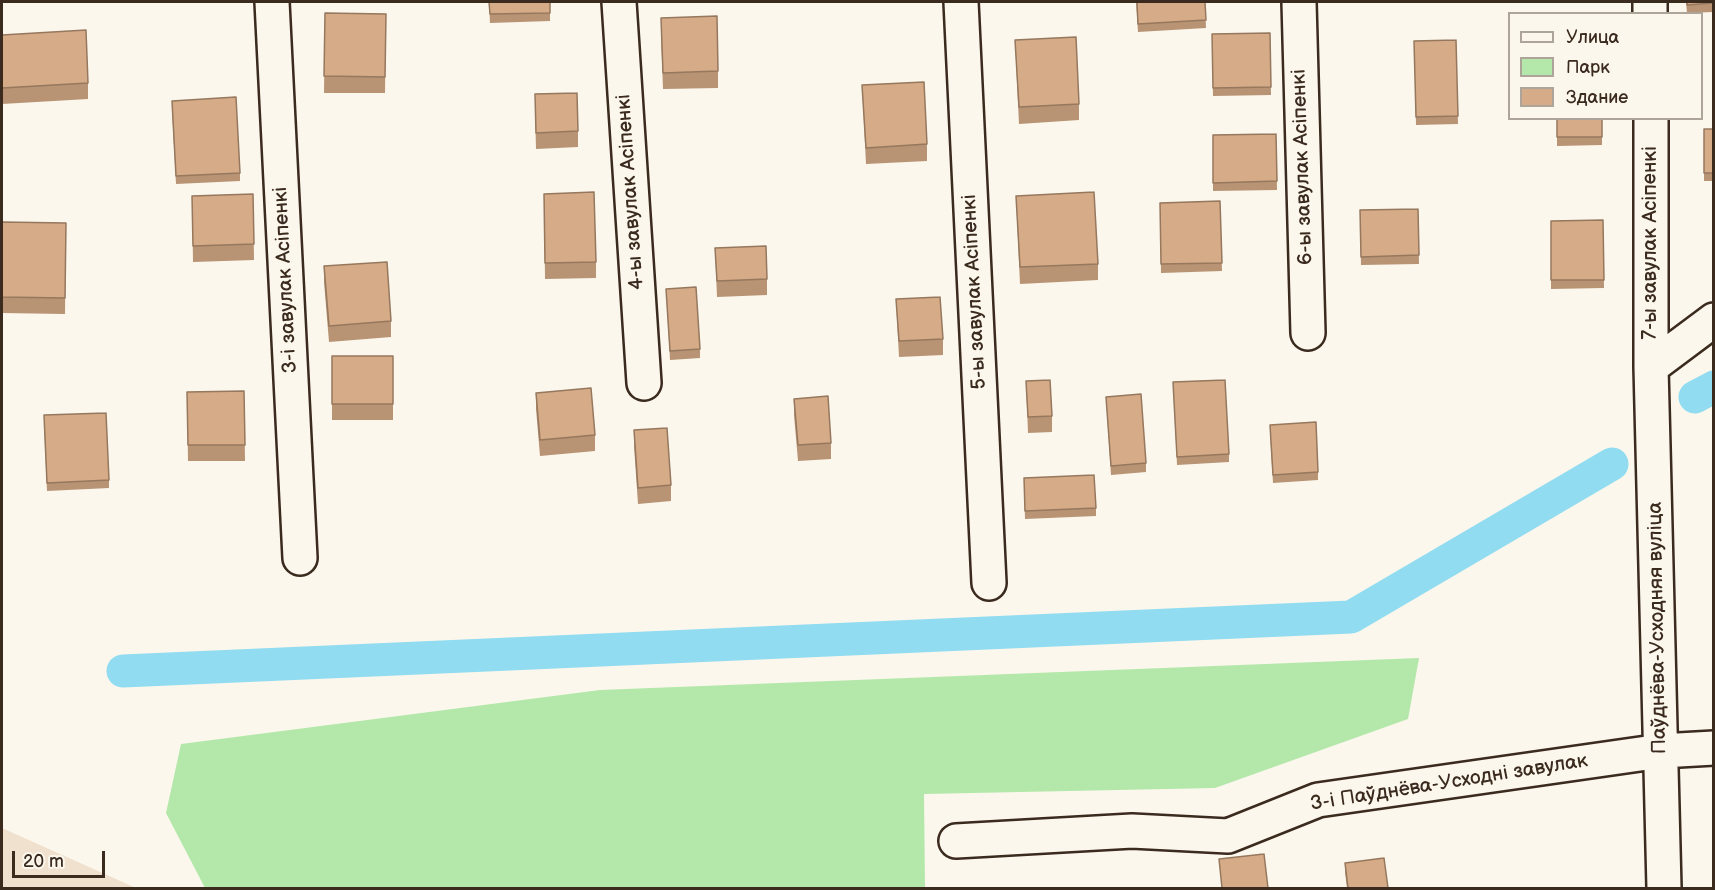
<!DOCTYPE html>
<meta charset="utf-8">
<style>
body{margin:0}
#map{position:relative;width:1715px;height:890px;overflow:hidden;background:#fbf7ec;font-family:"Balsamiq Sans",sans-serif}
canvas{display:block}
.frame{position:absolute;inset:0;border:3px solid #3b2a1e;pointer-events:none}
.legend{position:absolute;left:1508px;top:12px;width:195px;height:108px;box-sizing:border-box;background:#fbf7ec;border:2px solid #aea59a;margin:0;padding:8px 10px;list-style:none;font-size:18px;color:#3b2a1e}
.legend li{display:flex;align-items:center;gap:12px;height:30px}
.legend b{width:30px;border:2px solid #aea59a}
.scale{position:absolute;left:12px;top:851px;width:93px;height:27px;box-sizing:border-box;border:3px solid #3b2a1e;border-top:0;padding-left:8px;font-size:18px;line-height:21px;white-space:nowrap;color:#3b2a1e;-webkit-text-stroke:4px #fbf7ec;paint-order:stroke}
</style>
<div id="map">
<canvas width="1715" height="890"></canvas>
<div class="frame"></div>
<ul class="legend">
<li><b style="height:8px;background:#fbf7ec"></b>Улица</li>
<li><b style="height:16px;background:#b3e8aa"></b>Парк</li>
<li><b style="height:16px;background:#d6ab87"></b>Здание</li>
</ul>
<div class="scale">20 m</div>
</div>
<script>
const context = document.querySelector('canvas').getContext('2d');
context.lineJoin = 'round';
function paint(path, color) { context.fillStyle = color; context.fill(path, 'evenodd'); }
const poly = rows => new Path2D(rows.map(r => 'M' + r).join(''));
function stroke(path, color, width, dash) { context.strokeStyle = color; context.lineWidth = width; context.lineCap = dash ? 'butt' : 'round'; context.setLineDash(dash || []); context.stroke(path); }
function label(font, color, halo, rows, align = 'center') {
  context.font = font + ' "Balsamiq Sans",sans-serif'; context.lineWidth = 4.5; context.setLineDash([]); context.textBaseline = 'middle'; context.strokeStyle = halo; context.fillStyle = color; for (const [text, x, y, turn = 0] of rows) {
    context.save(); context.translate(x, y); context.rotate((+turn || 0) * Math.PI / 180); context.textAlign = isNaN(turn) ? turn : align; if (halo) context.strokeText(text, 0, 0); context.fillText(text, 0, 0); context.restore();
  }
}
const built = poly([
 [2,828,136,888,2,888]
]);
const green = poly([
 [1419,658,1408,719,1215,788,924,794,925,888,205,888,166,813,181,744,600,690]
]);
const canal = poly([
 [1695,397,1714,387],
 [123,671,1351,617,1612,464]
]);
const minor = poly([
 [272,2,300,558],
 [619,2,644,383],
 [961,2,989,583],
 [1299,2,1308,333],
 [1650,2,1650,14],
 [1651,118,1651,367,1664,888],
 [1651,367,1714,320],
 [956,841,1132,831,1228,836,1318,800,1661,751,1714,748]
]);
const wall = poly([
 [489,2,550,2,550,21,490,23],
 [1136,2,1205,2,1206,28,1138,32],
 [1686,2,1713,2,1713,12,1687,13],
 [325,13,386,14,385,93,324,93],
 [1270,33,1271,95,1213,96,1212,34],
 [661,34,718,71,718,88,663,89],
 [2,35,88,83,88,99,2,104],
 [1015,40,1079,104,1079,120,1019,124],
 [1456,40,1458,124,1416,125,1414,41],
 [862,85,927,144,927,161,866,164],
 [172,109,240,173,240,181,176,184],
 [535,110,578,131,578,147,536,149],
 [1557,118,1602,118,1602,145,1557,146],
 [1704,129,1713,129,1713,181,1704,181],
 [1276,134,1277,190,1213,191,1213,135],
 [253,194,254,260,193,262,192,196],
 [544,194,596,262,596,278,545,279],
 [1016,196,1098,264,1098,280,1020,284],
 [1220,201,1222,271,1161,273,1160,203],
 [1418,209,1419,264,1361,265,1360,210],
 [1603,220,1604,288,1551,289,1551,221],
 [2,222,66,223,65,314,2,313],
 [715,248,767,279,767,295,717,297],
 [324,266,391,321,391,337,329,342,324,282],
 [666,289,700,349,700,358,670,360],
 [896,299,943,339,943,355,899,357],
 [332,356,393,356,393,420,332,420],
 [1026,381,1052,416,1052,432,1028,433],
 [1173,382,1229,454,1229,462,1177,465],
 [244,391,245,461,188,461,187,392],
 [536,393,595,435,595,451,540,456,536,409],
 [1106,397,1146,463,1146,472,1111,475],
 [794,399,831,443,831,459,798,461,794,415],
 [44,424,109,480,109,488,47,491],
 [634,430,671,485,671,501,638,504,634,446],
 [1270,433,1318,472,1318,480,1273,483],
 [1024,478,1096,508,1096,516,1025,519],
 [1345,863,1388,888,1347,888,1345,872]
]);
const building = poly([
 [489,2,550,2,550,13,490,14,489,2],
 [1137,2,1205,2,1206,20,1138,24,1137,2],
 [1687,2,1713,2,1713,3,1687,5,1687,2],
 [325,13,386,14,385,77,324,76,325,13],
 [717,16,718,71,663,73,661,18,717,16],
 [86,30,88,83,2,88,2,35,86,30],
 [1270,33,1271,87,1213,88,1212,34,1270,33],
 [1076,37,1079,104,1019,107,1015,40,1076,37],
 [1456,40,1458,116,1416,117,1414,41,1456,40],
 [924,82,927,144,866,148,862,85,924,82],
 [577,93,578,131,536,133,535,94,577,93],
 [236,97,240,173,176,176,172,101,236,97],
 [1557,118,1602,118,1602,137,1557,137,1557,118],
 [1704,129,1713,129,1713,173,1704,173,1704,129],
 [1276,134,1277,181,1213,183,1213,135,1276,134],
 [594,192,596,262,545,263,544,194,594,192],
 [1094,192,1098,264,1020,267,1016,196,1094,192],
 [253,194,254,244,193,246,192,196,253,194],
 [1220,201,1222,263,1161,264,1160,203,1220,201],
 [1418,209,1419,255,1361,257,1360,210,1418,209],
 [1603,220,1604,280,1551,280,1551,221,1603,220],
 [2,222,66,223,65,298,2,297,2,222],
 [766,246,767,279,717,281,715,248,766,246],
 [387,262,391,321,329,326,324,266,387,262],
 [696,287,700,349,670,351,666,289,696,287],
 [940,297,943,339,899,341,896,299,940,297],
 [332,356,393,356,393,404,332,404,332,356],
 [1050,380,1052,416,1028,417,1026,381,1050,380],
 [1225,380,1229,454,1177,457,1173,382,1225,380],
 [591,388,595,435,540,440,536,393,591,388],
 [244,391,245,445,188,445,187,392,244,391],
 [1141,394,1146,463,1111,466,1106,397,1141,394],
 [828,396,831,443,798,445,794,399,828,396],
 [106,413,109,480,47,483,44,415,106,413],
 [1316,422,1318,472,1273,475,1270,425,1316,422],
 [667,428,671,485,638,488,634,430,667,428],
 [1094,475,1096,508,1025,511,1024,478,1094,475],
 [1264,854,1268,888,1222,888,1219,859,1264,854],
 [1384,858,1388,888,1348,888,1345,863,1384,858]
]);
const streetNames = [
 ["6-ы завулак Асіпенкі",1303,167,-92],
 ["4-ы завулак Асіпенкі",631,192,-94],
 ["7-ы завулак Асіпенкі",1651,243,-90],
 ["3-і завулак Асіпенкі",286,280,-93],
 ["5-ы завулак Асіпенкі",975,292,-93],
 ["Паўднёва-Усходняя вуліца",1658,628,-91],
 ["3-і Паўднёва-Усходні завулак",1449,783,-9]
];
paint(built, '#f0e0ce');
paint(green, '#b3e8aa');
stroke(canal, '#91dcf1', 33);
stroke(minor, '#3b2a1e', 38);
stroke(minor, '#fbf7ec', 33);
paint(wall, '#b89374');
paint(building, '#d6ab87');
stroke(building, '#96785e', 1.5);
label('20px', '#3b2a1e', '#fbf7ec', streetNames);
</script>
